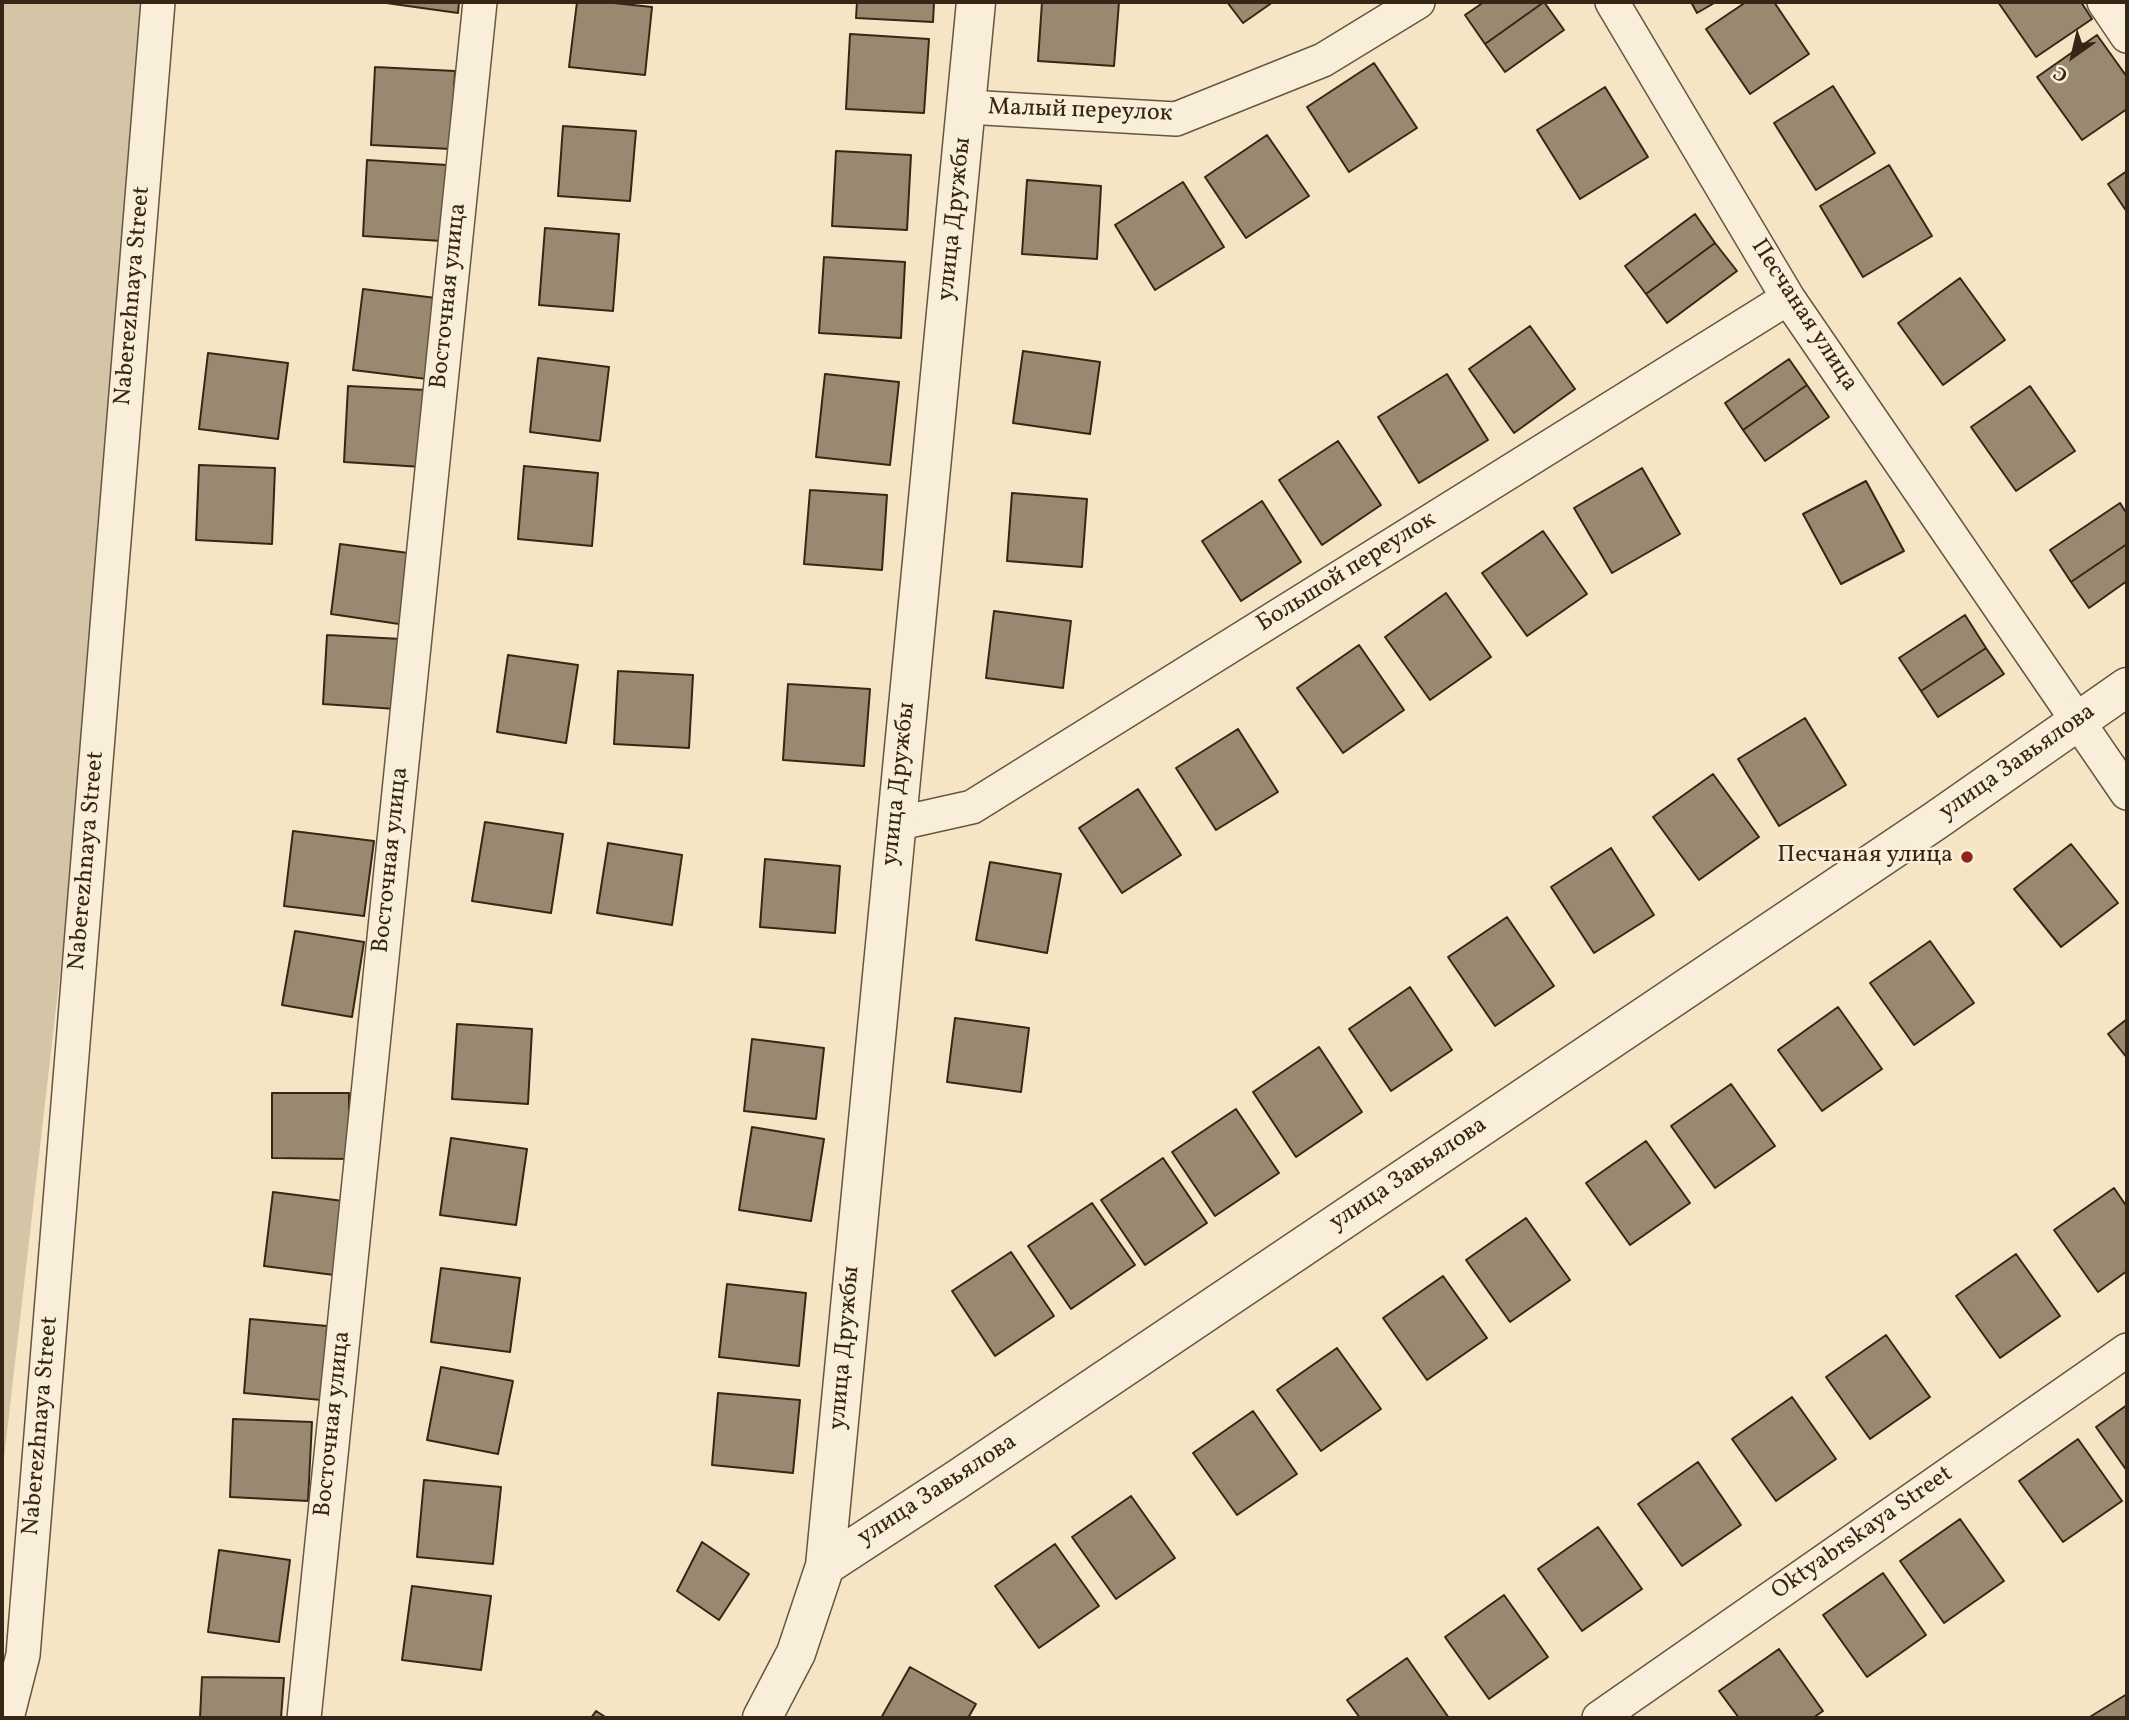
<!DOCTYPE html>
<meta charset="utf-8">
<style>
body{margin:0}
#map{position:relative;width:2129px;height:1720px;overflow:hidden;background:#f6e5c5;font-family:Vollkorn,serif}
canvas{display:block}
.frame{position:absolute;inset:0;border:4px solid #362615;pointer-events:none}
.north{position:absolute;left:2038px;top:21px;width:70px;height:70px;-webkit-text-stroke:5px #f9eed9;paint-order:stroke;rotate:214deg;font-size:19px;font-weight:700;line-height:28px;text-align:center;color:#362615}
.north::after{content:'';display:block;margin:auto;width:24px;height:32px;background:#362615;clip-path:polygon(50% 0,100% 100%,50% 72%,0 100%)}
</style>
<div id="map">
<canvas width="2129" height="1720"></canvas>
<div class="frame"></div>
<div class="north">С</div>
</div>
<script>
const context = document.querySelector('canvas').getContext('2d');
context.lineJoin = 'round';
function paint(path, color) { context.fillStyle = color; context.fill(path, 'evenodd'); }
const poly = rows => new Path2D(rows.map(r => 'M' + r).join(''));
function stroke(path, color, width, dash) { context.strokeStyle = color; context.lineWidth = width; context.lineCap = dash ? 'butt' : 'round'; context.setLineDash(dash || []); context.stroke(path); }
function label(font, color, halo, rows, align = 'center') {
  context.font = font + ' Vollkorn,serif'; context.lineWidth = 5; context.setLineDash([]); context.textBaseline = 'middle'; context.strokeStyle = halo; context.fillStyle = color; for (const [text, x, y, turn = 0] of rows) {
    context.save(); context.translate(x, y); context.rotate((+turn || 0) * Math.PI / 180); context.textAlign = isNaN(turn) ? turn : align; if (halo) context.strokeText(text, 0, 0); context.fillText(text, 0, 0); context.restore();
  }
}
const green = poly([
 [2,2,143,2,87,741,2,1475]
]);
const building = poly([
 [379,2,459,2,458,13,379,2],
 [577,2,604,2,652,7,645,75,569,67,577,2],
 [857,2,934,2,933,22,856,18,857,2],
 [1042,2,1119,2,1114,66,1038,61,1042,2],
 [1227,2,1273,2,1243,23,1227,2],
 [1484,2,1544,2,1485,44,1465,15,1484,2],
 [1544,2,1564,30,1505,72,1485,44,1544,2],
 [1691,2,1716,2,1697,13,1691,2],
 [1746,2,1774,2,1809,54,1750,94,1706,29,1746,2],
 [1998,2,2081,2,2092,19,2036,57,1998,2],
 [850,34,929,39,924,113,846,109,850,34],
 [2097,35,2127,77,2127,109,2082,140,2037,77,2097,35],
 [1374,63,1417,128,1349,172,1307,107,1374,63],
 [375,67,455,71,451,149,371,145,375,67],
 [1833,86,1875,153,1816,190,1774,123,1833,86],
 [1605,87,1648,157,1580,199,1537,130,1605,87],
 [563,126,636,131,630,201,558,196,563,126],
 [1267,135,1309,196,1246,238,1205,177,1267,135],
 [836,151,911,155,907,230,832,226,836,151],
 [367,160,447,165,442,241,363,236,367,160],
 [1889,165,1932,236,1863,277,1820,206,1889,165],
 [2127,171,2127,212,2108,184,2127,171],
 [1027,180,1101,186,1097,259,1022,254,1027,180],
 [1183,182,1224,247,1155,290,1115,225,1183,182],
 [1695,214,1715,243,1646,294,1625,266,1695,214],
 [545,228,619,234,613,311,539,305,545,228],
 [1715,243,1737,271,1667,323,1646,294,1715,243],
 [824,257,905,262,901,338,819,333,824,257],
 [1960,278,2005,340,1943,385,1898,323,1960,278],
 [363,289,436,298,427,379,353,370,363,289],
 [1530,326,1575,389,1514,433,1469,369,1530,326],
 [1023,351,1100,362,1090,434,1013,423,1023,351],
 [208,353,288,363,278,439,199,429,208,353],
 [538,358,609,367,600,441,530,432,538,358],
 [1789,359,1807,385,1743,430,1725,403,1789,359],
 [825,374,899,382,890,465,816,457,825,374],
 [1447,374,1488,440,1419,483,1378,417,1447,374],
 [1807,385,1829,417,1765,461,1743,430,1807,385],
 [348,386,426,390,422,467,344,462,348,386],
 [2030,386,2075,451,2016,491,1971,427,2030,386],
 [1338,441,1381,505,1322,545,1279,480,1338,441],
 [199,465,275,468,272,544,196,540,199,465],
 [524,466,598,473,592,546,518,539,524,466],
 [1642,468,1680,534,1612,573,1574,508,1642,468],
 [1866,481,1904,551,1841,584,1803,514,1866,481],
 [810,490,887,495,882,570,804,564,810,490],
 [1012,493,1087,499,1082,567,1007,561,1012,493],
 [1262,501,1301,562,1241,601,1202,541,1262,501],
 [2120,503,2127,514,2127,544,2071,582,2050,550,2120,503],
 [1543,531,1587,594,1527,636,1482,573,1543,531],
 [340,544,416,554,406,625,331,614,340,544],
 [2127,544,2127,581,2089,608,2071,582,2127,544],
 [1446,593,1491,657,1430,700,1385,637,1446,593],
 [994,611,1071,621,1063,688,986,678,994,611],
 [1965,615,1986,648,1921,691,1899,658,1965,615],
 [327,635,401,639,396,709,323,704,327,635],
 [1359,645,1404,710,1343,753,1297,688,1359,645],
 [1986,648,2004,674,1938,717,1921,691,1986,648],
 [508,655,578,665,566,743,497,732,508,655],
 [618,671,693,675,689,748,614,744,618,671],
 [788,684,870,689,864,766,783,760,788,684],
 [1805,718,1846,785,1779,826,1738,759,1805,718],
 [1238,729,1278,792,1216,830,1176,768,1238,729],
 [1713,774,1759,837,1699,880,1653,817,1713,774],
 [1138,789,1181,855,1122,893,1079,828,1138,789],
 [485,822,563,834,551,913,472,901,485,822],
 [293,831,374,841,364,916,284,906,293,831],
 [608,843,682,855,672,925,597,913,608,843],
 [2071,844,2118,903,2061,947,2014,889,2071,844],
 [1611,848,1654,915,1594,953,1551,887,1611,848],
 [765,859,840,866,835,933,760,927,765,859],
 [990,862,1061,874,1047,953,976,940,990,862],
 [1507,917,1554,986,1495,1026,1448,957,1507,917],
 [295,931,364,942,352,1017,282,1005,295,931],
 [1930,941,1974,1003,1914,1045,1870,983,1930,941],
 [1410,987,1452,1050,1391,1091,1349,1029,1410,987],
 [1838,1007,1882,1069,1822,1111,1778,1050,1838,1007],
 [955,1018,1029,1028,1021,1092,947,1082,955,1018],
 [2127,1019,2127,1058,2108,1034,2127,1019],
 [457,1024,532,1029,528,1104,452,1099,457,1024],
 [752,1039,824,1048,816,1119,744,1111,752,1039],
 [1319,1047,1362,1112,1296,1157,1253,1092,1319,1047],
 [1731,1084,1775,1146,1715,1188,1671,1126,1731,1084],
 [272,1093,349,1093,349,1159,272,1158,272,1093],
 [1236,1109,1279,1173,1215,1216,1172,1152,1236,1109],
 [752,1127,824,1139,811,1221,739,1210,752,1127],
 [451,1138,527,1149,516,1225,440,1215,451,1138],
 [1646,1141,1690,1203,1630,1245,1586,1183,1646,1141],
 [1163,1158,1207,1223,1145,1265,1101,1200,1163,1158],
 [2114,1188,2127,1207,2127,1271,2098,1292,2054,1230,2114,1188],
 [273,1192,343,1201,334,1275,264,1266,273,1192],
 [1092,1203,1135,1265,1071,1309,1028,1246,1092,1203],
 [1526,1218,1570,1280,1510,1322,1466,1260,1526,1218],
 [1011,1252,1054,1316,995,1356,952,1291,1011,1252],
 [2016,1254,2060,1316,2000,1358,1956,1296,2016,1254],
 [441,1268,520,1278,510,1352,431,1342,441,1268],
 [1443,1276,1487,1338,1427,1380,1383,1318,1443,1276],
 [727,1284,806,1293,799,1366,719,1357,727,1284],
 [250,1319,327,1326,322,1400,244,1393,250,1319],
 [1886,1335,1930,1397,1870,1439,1826,1377,1886,1335],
 [1337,1348,1381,1409,1321,1451,1277,1390,1337,1348],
 [441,1367,513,1381,498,1454,427,1440,441,1367],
 [718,1393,800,1400,793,1473,712,1465,718,1393],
 [1792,1397,1836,1459,1776,1501,1732,1439,1792,1397],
 [2127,1405,2127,1471,2096,1427,2127,1405],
 [1253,1411,1297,1474,1237,1515,1193,1453,1253,1411],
 [233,1419,312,1422,308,1501,230,1497,233,1419],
 [2078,1439,2122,1501,2063,1542,2019,1481,2078,1439],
 [1698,1462,1741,1525,1682,1566,1638,1504,1698,1462],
 [424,1480,501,1487,493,1564,417,1557,424,1480],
 [1131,1496,1175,1558,1116,1599,1072,1537,1131,1496],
 [1960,1519,2004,1581,1944,1623,1900,1561,1960,1519],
 [1598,1527,1642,1589,1582,1631,1538,1569,1598,1527],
 [702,1542,749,1574,719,1620,677,1591,702,1542],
 [1055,1544,1099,1606,1039,1648,995,1586,1055,1544],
 [219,1550,290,1560,279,1642,208,1632,219,1550],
 [1883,1573,1926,1635,1867,1677,1823,1615,1883,1573],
 [412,1586,491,1596,481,1670,402,1660,412,1586],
 [1504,1595,1548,1657,1489,1699,1445,1637,1504,1595],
 [1779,1649,1823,1711,1813,1718,1739,1718,1719,1691,1779,1649],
 [1407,1658,1449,1718,1360,1718,1347,1700,1407,1658],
 [910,1667,976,1704,968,1718,881,1718,910,1667],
 [202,1677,284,1678,281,1718,200,1718,202,1677],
 [2127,1694,2127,1718,2088,1718,2127,1694],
 [596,1711,607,1718,591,1718,596,1711]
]);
const minor = poly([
 [1612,2,1788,298,2127,793],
 [2104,2,2127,36],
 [967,107,1176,119,1323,60,1418,2],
 [896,824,972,807,1788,298],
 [7,1718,23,1655,158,2],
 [304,1718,480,2],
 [1599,1718,2127,1350]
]);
const tertiary = poly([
 [825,1566,958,1479,1935,821,2127,687],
 [762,1718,796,1653,825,1566,976,2]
]);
const markers = [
 [1967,857,7,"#8f2418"]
];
const streetNames = [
 ["Малый переулок",1080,112,2],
 ["улица Дружбы",956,219,-84],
 ["Naberezhnaya Street",134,296,-85],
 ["Восточная улица",450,296,-84],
 ["Песчаная улица",1803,316,57],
 ["Большой переулок",1347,573,-32],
 ["улица Завьялова",2018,763,-35],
 ["улица Дружбы",900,784,-84],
 ["Восточная улица",392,860,-84],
 ["Naberezhnaya Street",88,861,-85],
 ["улица Завьялова",1409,1175,-34],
 ["улица Дружбы",846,1348,-85],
 ["Восточная улица",334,1424,-84],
 ["Naberezhnaya Street",42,1426,-85],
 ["улица Завьялова",938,1491,-33],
 ["Oktyabrskaya Street",1863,1534,-35]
];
const poiNames = [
 ["Песчаная улица",1953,857]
];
paint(green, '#d5c5a7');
paint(building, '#9a8971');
stroke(building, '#362615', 2);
stroke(minor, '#665641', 36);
stroke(tertiary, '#665641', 41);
stroke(minor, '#f9eed9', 33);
stroke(tertiary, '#f9eed9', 38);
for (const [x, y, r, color] of markers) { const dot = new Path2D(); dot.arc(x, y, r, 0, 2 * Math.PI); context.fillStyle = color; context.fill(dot); stroke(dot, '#f9eed9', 2.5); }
label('24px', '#362615', '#f9eed9', streetNames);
label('24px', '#362615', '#f9eed9', poiNames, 'right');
</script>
